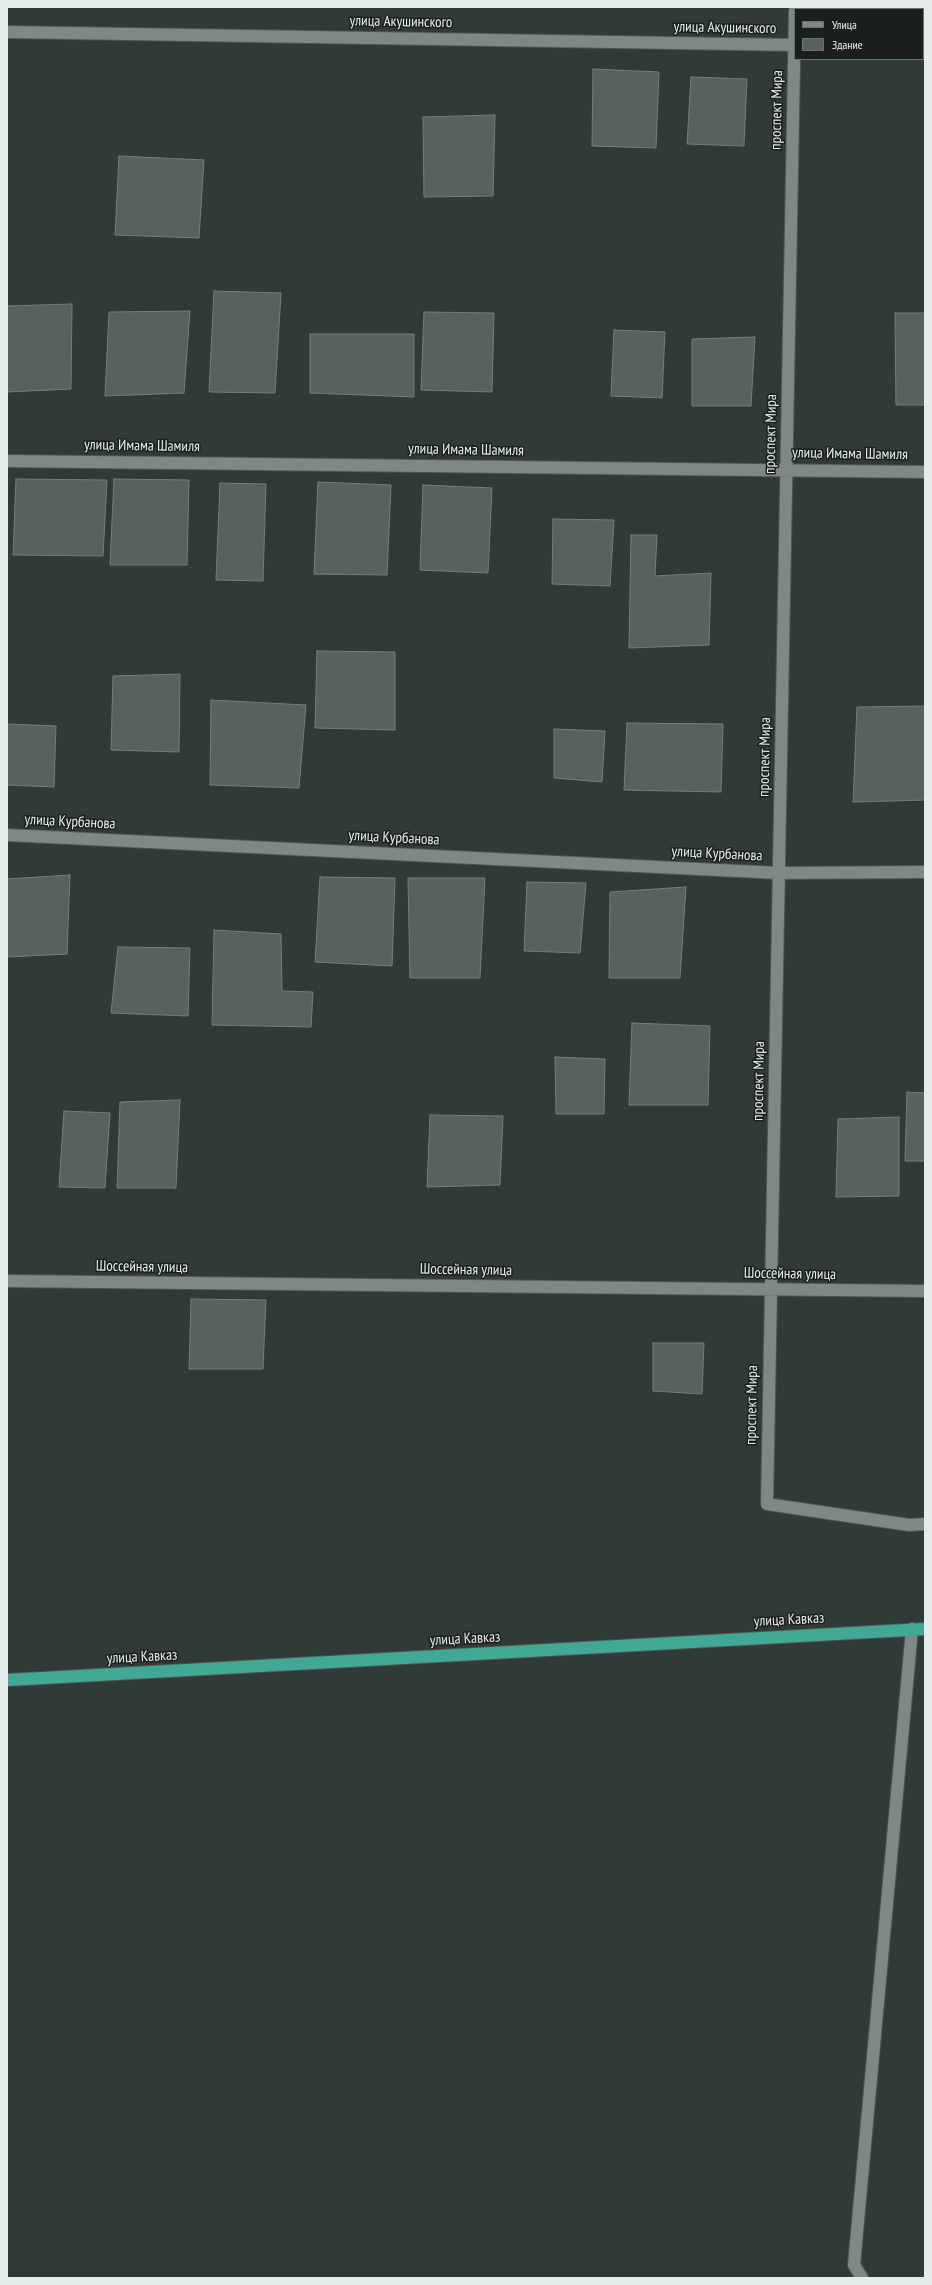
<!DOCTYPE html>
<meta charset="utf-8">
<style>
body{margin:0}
#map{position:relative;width:932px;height:2285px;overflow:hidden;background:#303a37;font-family:"PT Sans Narrow",sans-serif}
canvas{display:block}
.frame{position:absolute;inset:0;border:8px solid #e6eceb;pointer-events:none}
.legend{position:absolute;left:794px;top:8px;width:130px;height:52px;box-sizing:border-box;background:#1b201f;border:1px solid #6c7271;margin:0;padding:5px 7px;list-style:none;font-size:12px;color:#e6eceb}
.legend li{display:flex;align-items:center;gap:8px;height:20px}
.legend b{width:20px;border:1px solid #6c7271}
</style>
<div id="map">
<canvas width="932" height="2285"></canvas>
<div class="frame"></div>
<ul class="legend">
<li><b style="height:5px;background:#7e8987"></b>Улица</li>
<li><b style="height:11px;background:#57615f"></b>Здание</li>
</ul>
</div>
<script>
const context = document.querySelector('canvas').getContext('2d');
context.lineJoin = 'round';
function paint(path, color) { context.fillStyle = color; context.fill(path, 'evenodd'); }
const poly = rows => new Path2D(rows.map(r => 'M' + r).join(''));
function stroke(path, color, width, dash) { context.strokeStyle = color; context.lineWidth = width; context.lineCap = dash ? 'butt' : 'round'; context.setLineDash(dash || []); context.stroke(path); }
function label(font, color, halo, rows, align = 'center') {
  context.font = font + ' "PT Sans Narrow",sans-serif'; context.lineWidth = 3; context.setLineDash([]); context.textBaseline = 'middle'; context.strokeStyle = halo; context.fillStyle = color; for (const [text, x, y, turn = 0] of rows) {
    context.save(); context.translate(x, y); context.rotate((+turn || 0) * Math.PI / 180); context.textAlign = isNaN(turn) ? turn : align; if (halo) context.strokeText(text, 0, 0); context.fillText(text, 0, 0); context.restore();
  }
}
const building = poly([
 [593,69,659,72,656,148,592,146,593,69],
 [691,77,747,79,744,146,687,144,691,77],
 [495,115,493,196,424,197,423,117,495,115],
 [119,156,204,160,199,238,115,235,119,156],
 [214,291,281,293,275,393,209,392,214,291],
 [72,304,71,389,7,392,7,306,72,304],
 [190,311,184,393,105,396,109,312,190,311],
 [424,312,494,313,492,392,421,390,424,312],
 [895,313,925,313,925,405,896,405,895,313],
 [614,330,665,332,662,398,611,396,614,330],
 [310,334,414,334,414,397,310,393,310,334],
 [755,337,751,406,692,406,692,339,755,337],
 [16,479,107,480,103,556,13,555,16,479],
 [114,479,189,480,187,565,110,565,114,479],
 [318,482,391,485,387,575,314,574,318,482],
 [220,483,266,484,263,581,216,580,220,483],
 [423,485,492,488,488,573,420,570,423,485],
 [553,519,614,520,610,586,552,584,553,519],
 [631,535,657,535,655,576,711,573,709,645,629,648,631,535],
 [317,651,395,652,395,730,315,728,317,651],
 [180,674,179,752,111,750,113,676,180,674],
 [211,700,306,705,299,788,210,785,211,700],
 [925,706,925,800,853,802,857,707,925,706],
 [627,723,723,724,721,792,624,790,627,723],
 [7,724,56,726,54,787,7,785,7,724],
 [554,729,605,731,602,782,554,778,554,729],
 [70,875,67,954,7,957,7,879,70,875],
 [320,877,395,878,392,966,315,962,320,877],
 [408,878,485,878,480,978,410,978,408,878],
 [527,882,586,883,580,953,524,951,527,882],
 [686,887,680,978,609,978,610,892,686,887],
 [214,930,281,934,282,991,313,992,311,1027,212,1025,214,930],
 [118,947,190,948,188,1016,111,1013,118,947],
 [632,1023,710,1026,708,1105,629,1105,632,1023],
 [555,1057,605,1059,604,1114,556,1114,555,1057],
 [907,1092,925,1093,925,1161,905,1161,907,1092],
 [180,1100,176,1188,117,1188,120,1102,180,1100],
 [64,1111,110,1113,105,1188,59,1187,64,1111],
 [430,1115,503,1116,500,1185,427,1187,430,1115],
 [899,1117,899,1196,836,1197,838,1119,899,1117],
 [191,1299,266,1300,263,1369,189,1369,191,1299],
 [653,1343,704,1343,702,1394,653,1391,653,1343]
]);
const minor = poly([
 [795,11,767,1504,909,1525,925,1524],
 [7,32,795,45],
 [923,48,925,48],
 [7,461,925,472],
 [7,835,779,873,925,872],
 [7,1281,925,1291],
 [862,2278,854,2265,912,1629]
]);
const highway = poly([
 [7,1680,925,1629]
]);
const streetNames = [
 ["улица Акушинского",401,22,1],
 ["улица Акушинского",725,28,1],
 ["проспект Мира",777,110,-89],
 ["проспект Мира",771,434,-89],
 ["улица Имама Шамиля",142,446,1],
 ["улица Имама Шамиля",466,450,1],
 ["улица Имама Шамиля",850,454,1],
 ["проспект Мира",765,757,-89],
 ["улица Курбанова",70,822,3],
 ["улица Курбанова",394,838,3],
 ["улица Курбанова",717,854,3],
 ["проспект Мира",759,1081,-89],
 ["Шоссейная улица",142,1267,1],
 ["Шоссейная улица",466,1270,1],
 ["Шоссейная улица",790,1274,1],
 ["проспект Мира",752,1405,-89],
 ["улица Кавказ",789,1620,-3],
 ["улица Кавказ",465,1639,-3],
 ["улица Кавказ",142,1657,-3]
];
paint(building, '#57615f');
stroke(building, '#747e7c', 1);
stroke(minor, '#4e5654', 14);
stroke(highway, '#4e5654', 14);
stroke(minor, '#7e8987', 12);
stroke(highway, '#40a895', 12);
label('15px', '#e6eceb', '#1b201f', streetNames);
</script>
